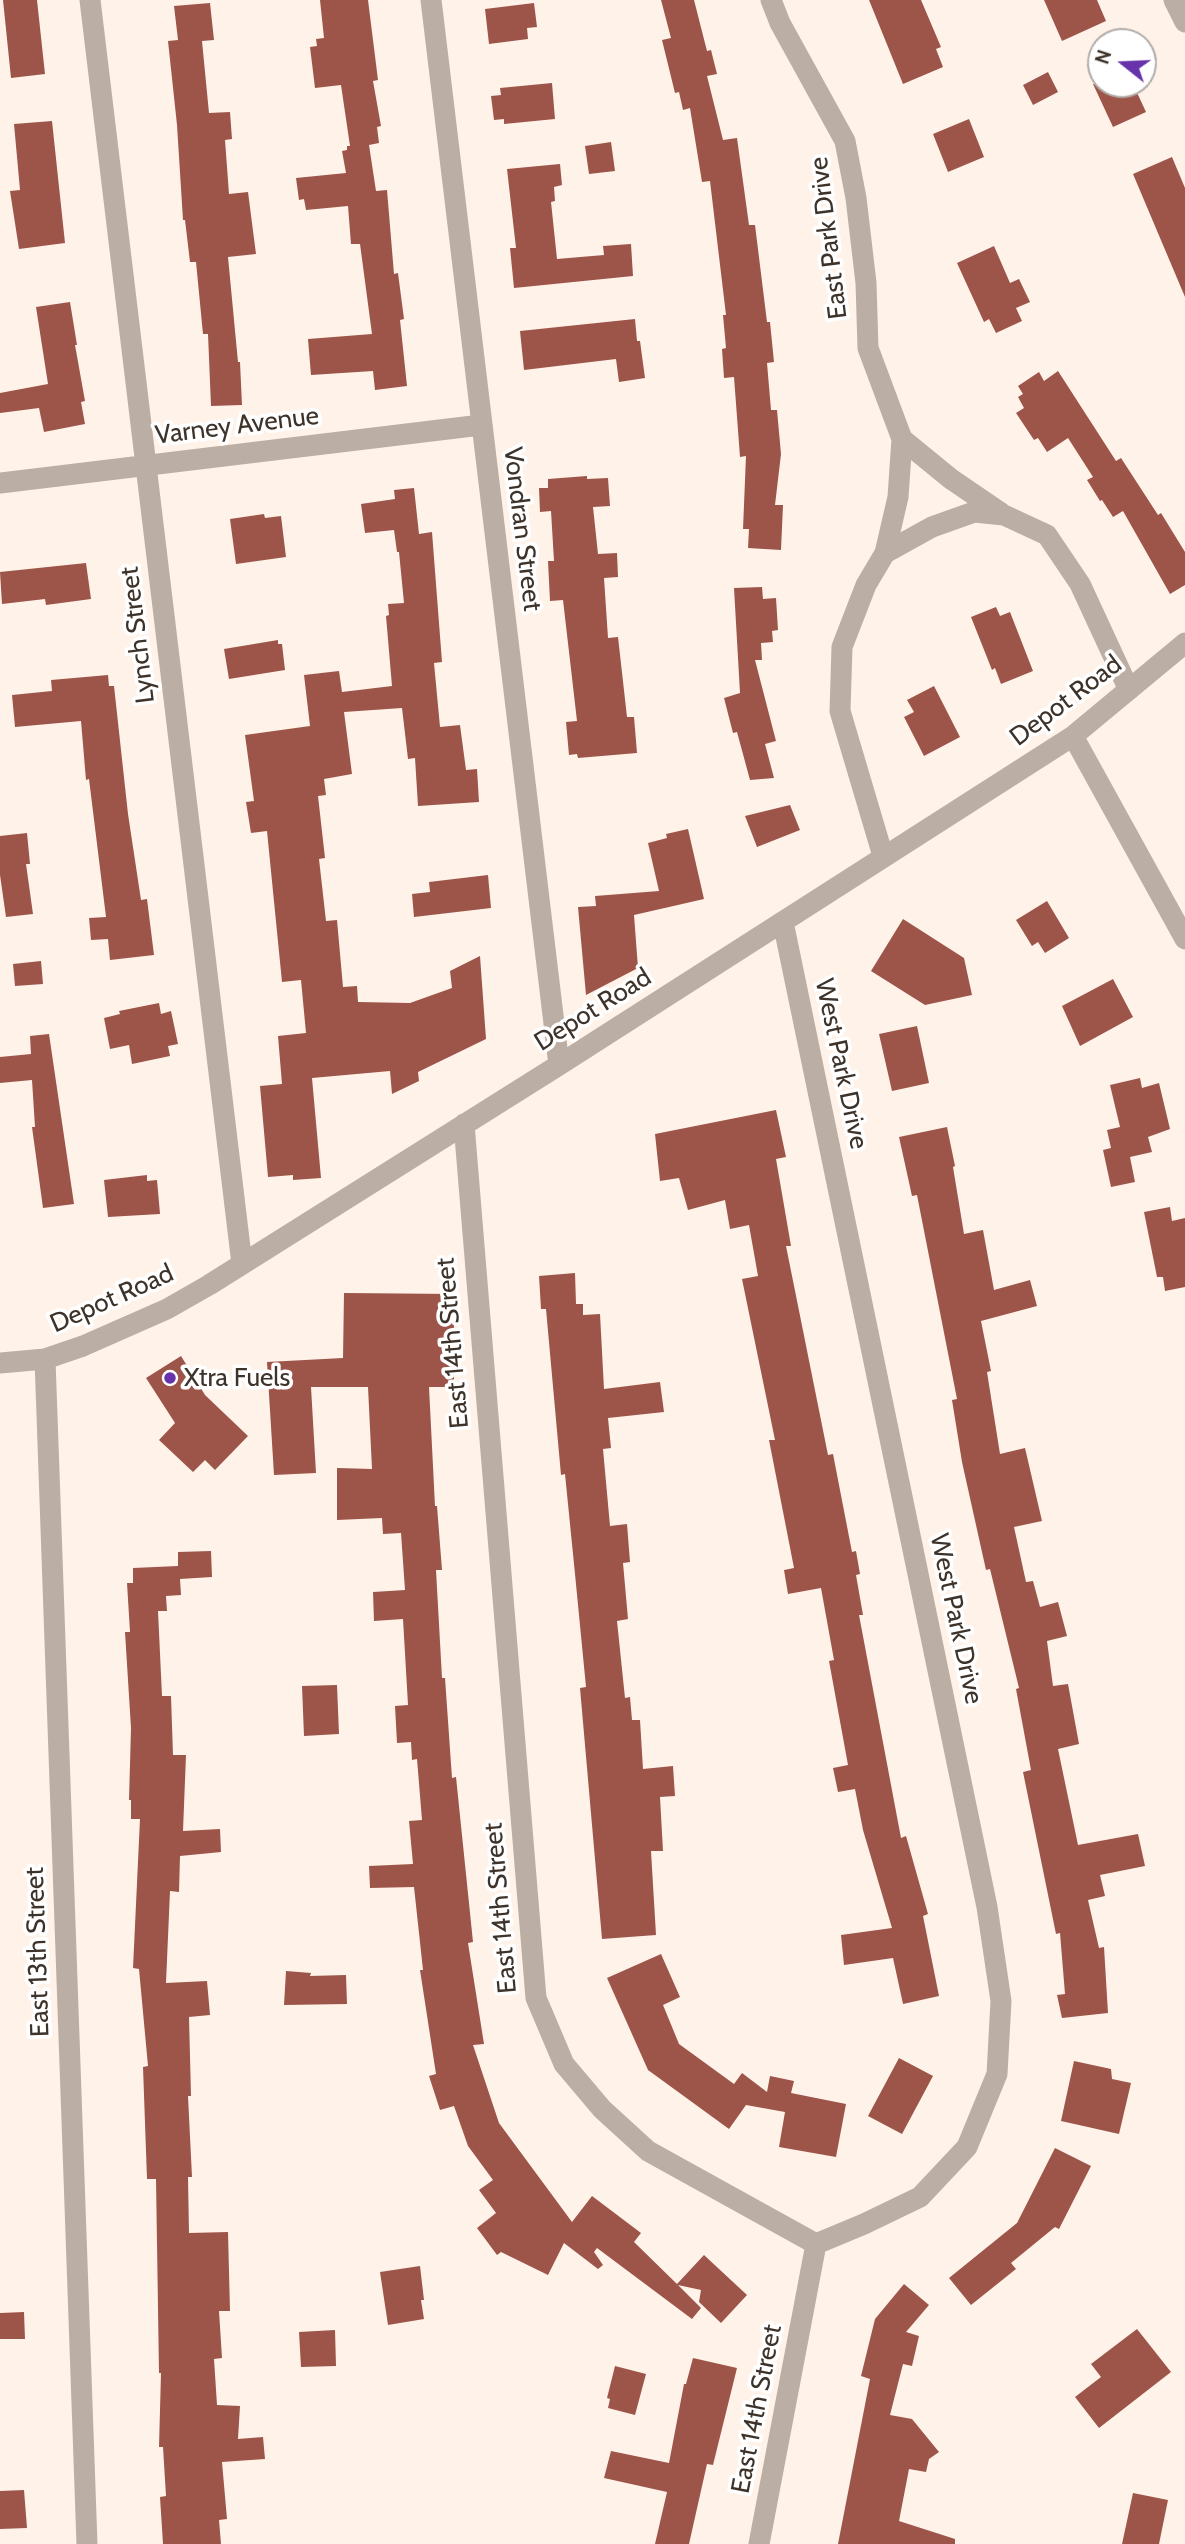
<!DOCTYPE html>
<style>
body{margin:0}
#map{position:relative;width:1185px;height:2544px;overflow:hidden;background:#fff2e9;font-family:Cabin,sans-serif}
canvas{display:block}
.north{position:absolute;left:1087px;top:28px;width:70px;height:70px;box-sizing:border-box;background:#fff;border:2px solid #b2adaa;border-radius:50%;rotate:288deg;font-size:19px;font-weight:700;line-height:28px;text-align:center;color:#3e332a}
.north::after{content:'';display:block;margin:auto;width:24px;height:32px;background:#63a;clip-path:polygon(50% 0,100% 100%,50% 72%,0 100%)}
</style>
<div id="map">
<canvas width="1185" height="2544"></canvas>
<div class="north">N</div>
</div>
<script>
const context = document.querySelector('canvas').getContext('2d');
context.lineJoin = 'round';
function paint(path, color) { context.fillStyle = color; context.fill(path, 'evenodd'); }
const poly = rows => new Path2D(rows.map(r => 'M' + r).join(''));
function stroke(path, color, width, dash) { context.strokeStyle = color; context.lineWidth = width; context.lineCap = dash ? 'butt' : 'round'; context.setLineDash(dash || []); context.stroke(path); }
function label(font, color, halo, rows, align = 'center') {
  context.font = font + ' Cabin,sans-serif'; context.lineWidth = 7; context.setLineDash([]); context.textBaseline = 'middle'; context.strokeStyle = halo; context.fillStyle = color; for (const [text, x, y, turn = 0] of rows) {
    context.save(); context.translate(x, y); context.rotate((+turn || 0) * Math.PI / 180); context.textAlign = isNaN(turn) ? turn : align; if (halo) context.strokeText(text, 0, 0); context.fillText(text, 0, 0); context.restore();
  }
}
const building = poly([
 [3,0,37,0,45,74,11,78],
 [320,0,368,0,378,80,373,81,381,126,377,127,379,143,369,145,376,191,387,190,394,274,398,273,404,319,400,320,407,386,375,390,373,371,311,375,308,339,372,334,360,244,351,244,348,206,306,210,304,199,299,200,296,178,346,173,342,151,347,150,347,146,350,146,341,85,315,88,310,47,317,46,316,39,324,38],
 [661,0,694,0,707,51,711,50,717,74,707,76,723,140,737,138,749,225,755,225,767,322,770,322,774,362,767,363,771,410,777,410,781,454,775,505,783,505,781,550,748,548,749,529,743,529,746,456,740,457,734,377,724,378,722,349,726,348,723,315,726,315,710,181,702,182,690,108,683,110,679,92,675,93,662,40,671,38],
 [869,0,921,0,941,47,936,49,943,67,903,84],
 [1044,0,1097,0,1106,21,1062,41],
 [210,3,214,40,202,41,209,113,230,112,232,139,225,140,229,194,248,192,256,254,228,257,238,362,240,362,242,405,211,406,208,334,203,334,196,262,190,262,185,220,183,220,177,125,168,41,178,40,174,6],
 [534,3,537,27,527,28,528,39,489,44,485,9],
 [1048,72,1058,92,1033,105,1023,85],
 [552,83,555,119,504,124,504,119,494,120,491,96,501,95,500,88],
 [1093,84,1133,84,1146,112,1113,127],
 [969,119,984,157,948,172,933,134],
 [52,121,65,243,19,249,10,191,20,190,14,124],
 [611,142,615,171,589,174,585,146],
 [1172,157,1185,188,1185,297,1133,174],
 [560,164,562,185,554,187,555,201,551,202,557,259,604,255,603,246,631,244,633,276,514,288,510,248,516,248,507,169],
 [994,246,1010,283,1019,279,1030,302,1016,308,1022,321,996,333,989,319,984,322,957,263],
 [70,302,77,345,75,345,85,401,81,402,85,424,44,432,39,408,0,413,0,393,48,384,36,307],
 [635,319,637,341,640,341,645,378,619,382,616,359,524,370,520,331],
 [1058,371,1116,461,1121,458,1158,515,1161,513,1185,552,1185,585,1170,594,1123,511,1113,517,1102,500,1100,501,1087,480,1093,477,1068,438,1047,452,1038,438,1034,440,1016,413,1024,408,1018,397,1023,394,1018,386,1039,372,1044,381],
 [587,476,587,479,608,478,610,506,593,507,598,554,617,553,618,577,604,578,608,638,618,637,627,717,634,717,637,753,578,758,577,754,569,755,566,722,577,721,563,600,550,601,548,561,554,561,551,511,540,512,539,488,548,488,548,479],
 [414,488,419,534,432,532,442,662,434,663,440,727,460,725,466,770,477,769,479,802,418,806,415,758,408,759,402,708,344,712,352,774,324,779,326,795,318,796,325,858,319,859,326,921,337,920,343,987,357,986,358,1002,410,1003,452,988,450,971,480,956,486,1039,418,1072,419,1081,392,1094,390,1071,312,1078,321,1178,293,1180,293,1175,268,1177,260,1086,282,1084,278,1036,306,1033,301,980,282,982,267,831,251,833,246,802,254,801,245,735,310,726,304,675,339,671,342,692,392,686,386,616,389,615,388,604,404,603,399,552,397,552,394,530,365,533,361,504,395,499,394,490],
 [264,514,265,518,281,516,286,557,236,564,230,519],
 [86,563,91,599,46,605,45,599,2,604,0,572],
 [762,587,763,599,776,598,778,630,772,631,773,642,761,643,762,660,755,660,776,741,765,744,774,778,750,780,737,732,733,733,724,698,740,693,734,588],
 [996,607,1000,616,1010,612,1033,671,1001,684,995,668,992,670,971,617],
 [278,640,278,644,282,644,285,670,229,679,224,649],
 [108,675,109,686,114,686,128,814,141,900,147,899,154,955,110,960,108,939,91,940,89,918,106,917,89,779,86,780,81,721,15,727,12,695,52,691,51,680],
 [934,686,960,737,924,756,904,717,914,712,907,700],
 [790,805,800,830,757,847,745,816],
 [688,829,704,899,634,915,638,968,586,995,578,907,596,906,595,896,659,891,648,843,667,838,666,834],
 [27,833,30,864,26,864,33,914,6,917,0,875,0,836],
 [488,875,491,908,414,917,412,894,430,892,429,882],
 [1047,901,1069,938,1045,953,1038,942,1032,946,1016,920],
 [903,919,964,958,972,995,925,1005,871,971],
 [41,961,43,984,15,986,13,964],
 [1113,979,1133,1017,1080,1046,1062,1006],
 [159,1003,161,1014,171,1011,178,1044,168,1046,170,1056,132,1064,129,1045,110,1049,104,1018,120,1014,119,1011],
 [917,1026,929,1083,892,1091,879,1034],
 [49,1034,74,1204,43,1208,32,1127,35,1127,32,1080,0,1083,0,1057,31,1054,30,1036],
 [1140,1078,1142,1088,1159,1083,1170,1129,1148,1137,1152,1152,1130,1157,1135,1182,1111,1187,1103,1150,1111,1148,1107,1130,1120,1127,1110,1085],
 [776,1110,786,1157,776,1159,791,1246,786,1246,828,1455,833,1454,852,1552,856,1551,860,1574,856,1575,863,1615,859,1615,901,1838,906,1836,928,1914,923,1916,939,1996,903,2004,893,1958,844,1965,841,1935,892,1928,863,1830,855,1789,838,1792,833,1768,848,1765,829,1661,834,1660,821,1588,788,1594,784,1570,794,1568,769,1440,775,1440,742,1279,758,1276,749,1225,730,1229,725,1200,688,1210,679,1178,660,1181,655,1134],
 [947,1127,955,1166,953,1167,964,1234,983,1230,994,1290,1030,1280,1037,1306,981,1321,991,1371,987,1372,1000,1454,1025,1448,1042,1521,1014,1527,1026,1582,1033,1581,1040,1607,1058,1602,1067,1636,1047,1641,1053,1686,1068,1684,1079,1744,1058,1749,1078,1845,1138,1834,1145,1866,1100,1875,1105,1896,1088,1900,1099,1948,1104,1947,1108,2013,1062,2018,1057,1995,1065,1994,1060,1933,1056,1934,1023,1772,1031,1770,1016,1689,1019,1688,990,1569,986,1570,962,1462,952,1400,957,1399,917,1195,912,1196,899,1137],
 [147,1175,147,1181,157,1180,160,1214,108,1217,104,1180],
 [1170,1207,1172,1221,1185,1218,1185,1287,1165,1291,1163,1277,1157,1277,1144,1212],
 [575,1273,576,1304,583,1304,583,1315,600,1314,604,1389,660,1382,664,1412,608,1418,611,1448,603,1449,610,1526,627,1524,630,1562,623,1563,628,1619,617,1621,625,1698,630,1697,632,1720,640,1720,643,1769,673,1766,675,1796,660,1797,663,1851,651,1851,656,1935,602,1939,580,1688,586,1687,575,1574,565,1474,561,1475,546,1309,541,1309,539,1276],
 [344,1293,454,1294,454,1387,429,1387,435,1506,437,1506,442,1570,436,1570,442,1678,445,1678,452,1778,456,1777,473,1942,468,1943,484,2044,473,2045,499,2123,572,2222,592,2196,641,2233,634,2242,677,2284,704,2255,747,2295,721,2323,699,2302,701,2290,678,2285,701,2308,692,2319,597,2248,594,2252,603,2265,598,2269,564,2243,548,2275,501,2252,497,2255,477,2228,496,2213,479,2190,493,2180,468,2146,454,2106,440,2110,429,2076,436,2074,420,1970,423,1970,414,1887,370,1888,369,1866,413,1864,409,1821,422,1820,417,1759,412,1760,411,1742,397,1743,395,1706,408,1705,403,1619,374,1621,373,1592,405,1590,401,1533,383,1534,382,1518,337,1520,337,1468,372,1469,368,1387,311,1387,316,1473,274,1475,267,1362,343,1358],
 [181,1356,205,1395,248,1436,215,1470,205,1460,193,1472,159,1440,175,1423,146,1378],
 [211,1551,212,1577,180,1579,181,1595,166,1596,167,1611,158,1611,162,1696,171,1696,173,1755,186,1755,183,1831,220,1829,221,1852,180,1856,179,1892,170,1891,166,1983,207,1981,210,2015,189,2017,191,2096,188,2096,192,2177,188,2177,189,2233,228,2232,230,2311,219,2311,222,2358,214,2359,217,2405,240,2406,238,2439,263,2437,265,2459,222,2462,227,2519,219,2520,221,2544,163,2544,160,2497,166,2496,163,2447,159,2447,161,2373,159,2373,156,2179,147,2179,143,2067,148,2066,139,1969,133,1968,140,1819,131,1819,131,1800,129,1800,131,1728,125,1632,130,1632,127,1583,133,1583,133,1568,178,1566,178,1552],
 [337,1685,339,1734,304,1736,302,1686],
 [661,1954,680,1997,663,2005,679,2044,734,2084,742,2073,767,2092,770,2076,794,2081,791,2093,846,2104,836,2157,779,2147,785,2112,746,2105,729,2129,648,2070,607,1978],
 [286,1971,311,1973,310,1976,346,1975,347,2004,284,2005],
 [899,2058,933,2076,902,2134,868,2116],
 [1074,2061,1111,2069,1112,2079,1131,2083,1119,2134,1061,2121],
 [1055,2148,1091,2166,1059,2229,1055,2227,1011,2263,1016,2269,971,2305,949,2278,1017,2223],
 [420,2266,424,2300,421,2300,424,2319,388,2325,380,2272],
 [904,2284,929,2305,906,2332,919,2336,912,2366,903,2364,890,2415,912,2419,939,2452,929,2459,926,2472,909,2469,899,2521,955,2539,955,2544,838,2544,870,2379,861,2376,875,2319],
 [24,2312,25,2339,0,2339,0,2313],
 [1137,2329,1171,2372,1099,2428,1075,2397,1101,2377,1091,2364],
 [335,2330,336,2366,301,2367,299,2332],
 [693,2358,737,2368,713,2465,707,2464,689,2544,655,2544,667,2492,604,2478,611,2451,669,2463,684,2384,686,2384],
 [615,2366,646,2374,635,2415,608,2408,610,2399,607,2398],
 [24,2490,27,2528,0,2529,0,2491],
 [1133,2493,1168,2500,1159,2544,1122,2544]
]);
const minor = poly([
 [90,0,242,1264],
 [431,0,559,1065],
 [771,0,780,23,845,141,856,198,866,283,868,348,902,439,898,497,885,553],
 [1174,0,1185,22],
 [902,439,951,479,1001,513],
 [0,483,481,425],
 [1073,736,1185,939],
 [883,856,840,711,842,647,866,585,885,553,932,527,974,512,1004,515,1047,535,1080,584,1129,690],
 [783,922,987,1907,1001,2001,997,2074,967,2147,920,2197,864,2224,816,2244],
 [464,1124,536,1998,564,2064,602,2109,648,2151,816,2244],
 [45,1359,87,2544],
 [0,1363,45,1359,83,1346,167,1309,209,1285,559,1065,1073,736,1185,643],
 [759,2544,816,2244]
]);
const markers = [
 [170,1378,7,"#63a"]
];
const streetNames = [
 ["East Park Drive",829,238,-97],
 ["Varney Avenue",237,426,-7],
 ["Vondran Street",522,529,83],
 ["Lynch Street",138,635,-97],
 ["Depot Road",1066,701,-37],
 ["Depot Road",593,1010,-32],
 ["West Park Drive",841,1064,78],
 ["Depot Road",112,1299,-24],
 ["East 14th Street",453,1343,-95],
 ["West Park Drive",956,1619,78],
 ["East 14th Street",501,1908,-95],
 ["East 13th Street",38,1952,-92],
 ["East 14th Street",757,2409,-79]
];
const poiNames = [
 ["Xtra Fuels",184,1378]
];
paint(building, '#9d554a');
stroke(minor, '#bbafa5', 21);
for (const [x, y, r, color] of markers) { const dot = new Path2D(); dot.arc(x, y, r, 0, 2 * Math.PI); context.fillStyle = color; context.fill(dot); stroke(dot, '#fff', 2.5); }
label('26px', '#3e332a', '#fff', streetNames);
label('26px', '#3e332a', '#fff', poiNames, 'left');
</script>
